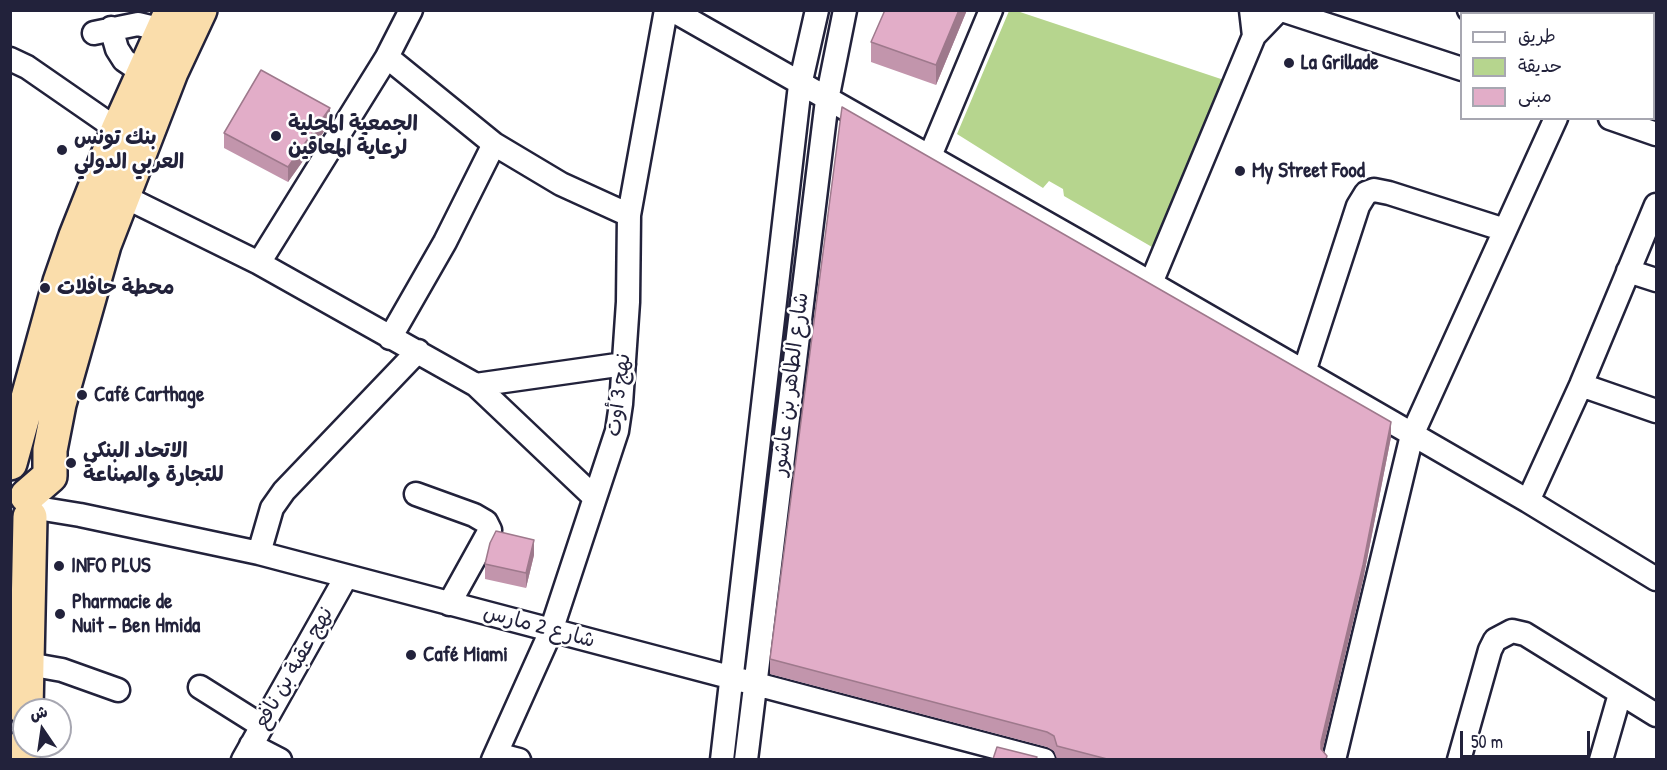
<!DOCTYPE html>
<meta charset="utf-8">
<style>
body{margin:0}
#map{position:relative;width:1667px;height:770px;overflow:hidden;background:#fff;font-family:"Patrick Hand","Playpen Sans Arabic",sans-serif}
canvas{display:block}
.frame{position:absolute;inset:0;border:12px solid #22223b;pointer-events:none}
.legend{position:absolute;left:1460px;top:12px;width:195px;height:108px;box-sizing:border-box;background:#fff;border:2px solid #a7a7b1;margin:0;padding:8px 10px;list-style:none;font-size:18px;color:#22223b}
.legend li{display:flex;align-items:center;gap:12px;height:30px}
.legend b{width:30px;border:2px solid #a7a7b1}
.north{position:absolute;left:12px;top:698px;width:60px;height:60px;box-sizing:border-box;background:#fff;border:2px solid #a7a7b1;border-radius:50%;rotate:347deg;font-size:16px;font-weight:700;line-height:24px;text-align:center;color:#22223b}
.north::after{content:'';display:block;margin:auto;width:21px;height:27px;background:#22223b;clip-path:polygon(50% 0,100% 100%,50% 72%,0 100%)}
.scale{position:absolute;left:1460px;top:731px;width:130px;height:27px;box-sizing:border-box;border:3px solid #22223b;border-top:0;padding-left:8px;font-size:18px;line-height:21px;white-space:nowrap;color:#22223b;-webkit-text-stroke:4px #fff;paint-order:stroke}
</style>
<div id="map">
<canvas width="1667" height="770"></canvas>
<div class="frame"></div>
<ul class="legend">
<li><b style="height:8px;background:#fff"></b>طريق</li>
<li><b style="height:16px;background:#b6d58e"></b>حديقة</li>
<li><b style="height:16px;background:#e2adc8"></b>مبنى</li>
</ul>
<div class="north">ش</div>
<div class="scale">50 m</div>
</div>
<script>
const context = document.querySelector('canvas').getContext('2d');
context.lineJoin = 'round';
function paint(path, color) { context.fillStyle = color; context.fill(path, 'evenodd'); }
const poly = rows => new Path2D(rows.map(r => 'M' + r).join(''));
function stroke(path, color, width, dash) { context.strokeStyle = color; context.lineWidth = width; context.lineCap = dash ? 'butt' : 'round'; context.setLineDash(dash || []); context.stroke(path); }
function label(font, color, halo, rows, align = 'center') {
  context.font = font + ' "Patrick Hand","Playpen Sans Arabic",sans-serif'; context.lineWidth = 5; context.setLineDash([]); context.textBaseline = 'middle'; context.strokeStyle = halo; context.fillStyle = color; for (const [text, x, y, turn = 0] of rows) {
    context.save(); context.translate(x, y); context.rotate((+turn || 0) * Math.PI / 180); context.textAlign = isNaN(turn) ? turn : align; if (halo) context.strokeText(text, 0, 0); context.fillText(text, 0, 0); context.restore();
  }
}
const green = poly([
 [1009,11,1017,11,1224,80,1152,247,1064,196,1063,189,1049,181,1043,188,957,134]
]);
const minor = poly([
 [672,10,1085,245,1528,501,1656,579],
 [1251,10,1254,36],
 [1282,10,1462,69],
 [1469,10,1479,14],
 [1579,14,1580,10],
 [111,28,117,49,124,60,143,73],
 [94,33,138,24,163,30],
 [387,57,494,144,561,184,629,215],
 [10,59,27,67,118,130],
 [1654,69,1656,70],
 [1610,118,1656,134],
 [930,156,991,10],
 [121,195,259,263,476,385,593,496],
 [259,263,387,57,411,10],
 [1628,271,1656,280],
 [1151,283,1254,36,1279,10],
 [390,338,445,242,494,144],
 [1304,372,1358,206,1366,193,1374,190,1389,193,1505,230],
 [476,385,624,364],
 [1581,385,1656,411],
 [416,494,474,515,486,522,490,530,449,604],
 [1528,501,1581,385,1656,205],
 [31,507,80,515,259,553,1044,760],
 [259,553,272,508,284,491,418,351],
 [28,664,62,670,118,690],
 [200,687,262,726],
 [251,745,280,760],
 [496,754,519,760],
 [243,760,346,577],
 [493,760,551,631,617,431,621,404,628,302,629,215,666,10],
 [722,760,800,85,817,10],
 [746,760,827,100,845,10],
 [1334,760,1412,435,1556,118],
 [1459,760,1490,650,1495,640,1512,631,1525,634,1656,715],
 [1601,760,1620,694]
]);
const highway = poly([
 [10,463,60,282,76,236,118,130,172,10],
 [27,496,50,476,50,450,59,404,104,245,171,72,200,10],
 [26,710,30,517],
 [23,760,24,746]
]);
const wall = poly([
 [967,10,936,85,871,62,871,42],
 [330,123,288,182,224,148,224,133],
 [1391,437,1363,580,1322,751,1327,759,1057,759,1054,751,1047,747,770,674,770,659],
 [534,555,526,588,485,579,485,564]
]);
const shadedWall = poly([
 [959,10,967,10,936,85,936,65],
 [330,108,330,123,288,182,288,167],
 [1391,422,1391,437,1363,580,1321,757,1321,742],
 [534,540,534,555,526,588,526,573]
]);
const building = poly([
 [885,10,959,10,936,65,871,42,885,10],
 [261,70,330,108,288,167,224,133,261,70],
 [842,107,1391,422,1363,565,1321,742,1321,749,1327,756,1326,759,1107,759,1057,746,1054,736,1047,732,770,659,842,107],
 [496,531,534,540,526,573,485,564,490,543,496,531],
 [997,747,1037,757,1036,759,993,759,997,747]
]);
const markers = [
 [1289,63,6,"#22223b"],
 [276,136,6,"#22223b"],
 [62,150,6,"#22223b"],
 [1240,171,6,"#22223b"],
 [45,288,6,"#22223b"],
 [82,395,6,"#22223b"],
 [71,463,6,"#22223b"],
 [59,566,6,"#22223b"],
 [60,614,6,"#22223b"],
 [411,655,6,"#22223b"]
];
const poiNames = [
 ["La Grillade",1301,63],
 ["الجمعية المحلية",288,124],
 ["لرعاية المعاقين",288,148],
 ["بنك تونس",74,138],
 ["العربي الدولي",74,162],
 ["My Street Food",1252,171],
 ["محطة حافلات",57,288],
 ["Café Carthage",94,395],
 ["الاتحاد البنكي",83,451],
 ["للتجارة والصناعة",83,475],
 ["INFO PLUS",71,566],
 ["Pharmacie de",72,602],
 ["Nuit - Ben Hmida",72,626],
 ["Café Miami",423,655]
];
const streetNames = [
 ["شارع الطاهر بن عاشور",791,384,-83],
 ["نهج 3 أوت",619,395,-83],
 ["شارع 2 مارس",539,627,15],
 ["نهج عقبة بن نافع",294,668,-60]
];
paint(green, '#b6d58e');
stroke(minor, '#22223b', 27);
stroke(highway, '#22223b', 38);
stroke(minor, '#fff', 22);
stroke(highway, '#faddab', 33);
paint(wall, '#c295ac');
paint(shadedWall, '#9e798c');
paint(building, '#e2adc8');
stroke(building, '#9e798c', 1.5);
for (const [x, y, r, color] of markers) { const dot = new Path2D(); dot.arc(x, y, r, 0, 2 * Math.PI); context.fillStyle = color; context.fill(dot); stroke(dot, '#fff', 2); }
label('bold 21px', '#22223b', '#fff', poiNames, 'left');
label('21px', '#22223b', '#fff', streetNames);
</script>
